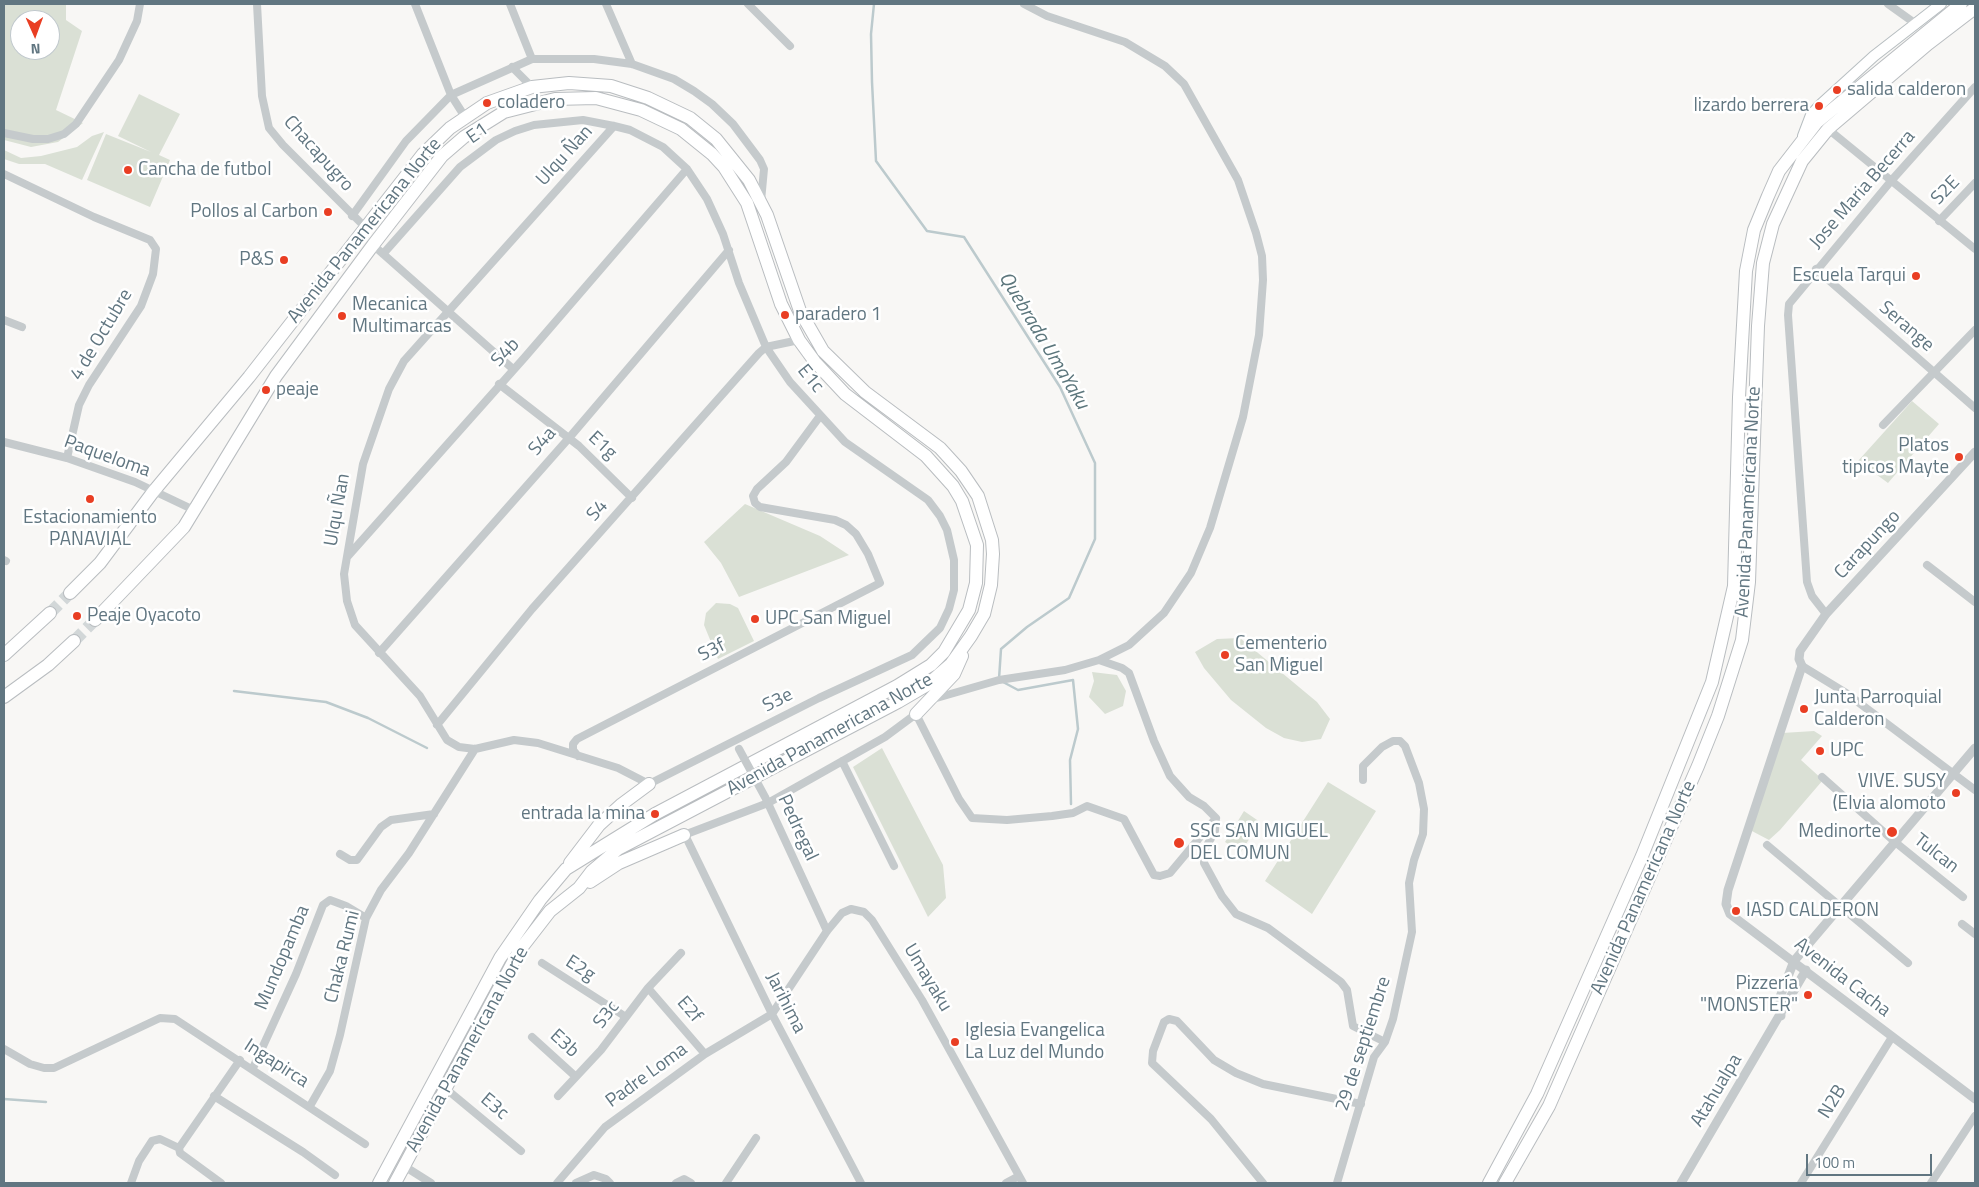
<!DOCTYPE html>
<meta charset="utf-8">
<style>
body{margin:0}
#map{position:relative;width:1979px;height:1187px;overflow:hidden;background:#f8f7f5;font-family:"Titillium Web",sans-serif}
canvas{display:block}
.frame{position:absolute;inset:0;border:5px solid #617681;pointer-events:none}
.north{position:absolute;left:10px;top:10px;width:50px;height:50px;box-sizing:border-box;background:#fff;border:1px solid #c0c8cd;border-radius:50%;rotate:178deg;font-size:14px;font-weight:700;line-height:20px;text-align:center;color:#617681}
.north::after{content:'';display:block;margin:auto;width:18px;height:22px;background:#e93e23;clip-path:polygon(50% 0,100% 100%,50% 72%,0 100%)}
.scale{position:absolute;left:1806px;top:1154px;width:126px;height:22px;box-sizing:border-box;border:2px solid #617681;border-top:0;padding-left:6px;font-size:15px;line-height:18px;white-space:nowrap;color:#617681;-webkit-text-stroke:4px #fff;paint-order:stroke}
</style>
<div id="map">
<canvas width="1979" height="1187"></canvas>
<div class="frame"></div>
<div class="north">N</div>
<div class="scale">100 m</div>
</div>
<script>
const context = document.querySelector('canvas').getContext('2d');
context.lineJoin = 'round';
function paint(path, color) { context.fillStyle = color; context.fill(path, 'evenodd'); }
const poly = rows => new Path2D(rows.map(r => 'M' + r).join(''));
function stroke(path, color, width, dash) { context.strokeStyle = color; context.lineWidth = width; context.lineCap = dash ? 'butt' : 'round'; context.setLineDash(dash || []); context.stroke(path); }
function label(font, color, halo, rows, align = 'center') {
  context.font = font + ' "Titillium Web",sans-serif'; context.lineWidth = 5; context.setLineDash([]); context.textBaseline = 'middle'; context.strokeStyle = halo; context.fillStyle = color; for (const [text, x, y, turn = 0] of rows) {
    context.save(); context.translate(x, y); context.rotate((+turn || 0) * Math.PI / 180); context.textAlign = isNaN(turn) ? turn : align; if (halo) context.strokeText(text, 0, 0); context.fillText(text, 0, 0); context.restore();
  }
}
const green = poly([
 [4,4,66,4,66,20,82,31,56,110,83,123,58,142,31,147,4,140],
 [20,20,50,20,50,50,20,50],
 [139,94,180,114,159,155,170,160,150,207,87,180,106,134,151,152,118,136],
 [104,132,82,180,45,164,19,164,4,159,4,150,21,158,41,156,77,147,92,136],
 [1912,401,1939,424,1888,483,1858,461],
 [745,504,820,536,849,555,739,597,721,563,704,542],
 [716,603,730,604,738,608,754,641,718,659,704,625,706,613],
 [1240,638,1317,702,1330,719,1321,739,1302,742,1284,738,1266,728,1231,700,1204,668,1195,652,1217,639],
 [1092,672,1117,675,1126,691,1123,706,1105,714,1089,697,1094,681],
 [1814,731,1822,736,1801,760,1823,780,1780,830,1769,840,1750,830,1782,733],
 [882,748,943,865,946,898,928,917,853,767],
 [1328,782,1376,811,1312,914,1265,881],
 [1244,811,1260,822,1241,852,1225,842]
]);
const stream = poly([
 [874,4,871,34,872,82,876,161,927,231,964,237,1060,387,1095,463,1095,539,1069,598,1027,627,1001,649,999,679],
 [1003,682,1018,690,1073,680,1078,729,1070,760,1071,804],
 [234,691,326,702,368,718,427,748],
 [4,1099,46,1102]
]);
const trunkTunnel = poly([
 [50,613,70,593],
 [74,641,95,620]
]);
const minor = poly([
 [257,4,262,96,269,128,283,145,365,227],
 [415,4,451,95,465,117],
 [510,4,532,59],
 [606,4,632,64],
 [748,4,790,46],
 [1888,4,1916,24],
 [512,67,532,87],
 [1828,129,1975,249],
 [4,133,33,139,48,139,64,134,76,124,119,60,137,21,140,4],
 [4,174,94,217,150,240,156,249,153,274,141,306,89,385,79,405,67,458],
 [352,216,406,141,451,95,532,59,594,59,632,64,674,79,694,91,712,104,733,124,760,160,764,169,761,201],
 [1939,221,1975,183],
 [373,245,513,369],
 [383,254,460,167,496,140,515,131,534,125,583,120,614,126,630,130,663,147,687,169,707,199,723,234,739,283,766,347,790,382,845,442,928,500,940,516,947,530,954,560,954,590,949,609,940,628,912,655,819,698,649,784,618,768,538,743,514,740,475,749,459,747,447,740,420,696,355,625,347,601,344,574,363,464,389,389,404,361,614,126],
 [1816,269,1975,408],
 [4,320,22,327],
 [499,384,579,446,632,498],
 [1883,425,1975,330],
 [4,442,67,458,135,482,196,511],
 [348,556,525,357,687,169],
 [4,560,6,561],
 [1927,565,1975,602],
 [1826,614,1812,596,1807,582,1788,315,1789,304,1891,181,1975,87],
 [379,653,569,438,729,250],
 [1099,660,1122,668,1129,673,1154,741,1170,776,1189,797,1204,806,1216,818,1215,831,1205,849,1204,863,1222,896,1236,914,1268,928,1341,982,1347,990,1353,1026,1385,1042],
 [1802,666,1846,693,1975,790],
 [933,699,999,680,1065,670,1099,660,1129,645,1164,613,1191,573,1210,528,1243,417,1259,335,1263,280,1262,256,1256,233,1238,180,1184,84,1165,66,1125,42,1047,16,1024,4],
 [437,725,532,609,759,353,766,347,799,340],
 [578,756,573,750,573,744,577,739,880,583,868,554,856,534,846,525,835,520,760,507,755,503,753,496,757,489,786,462,820,416],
 [842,761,894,866],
 [1822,777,1895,842,1963,897],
 [766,799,827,931],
 [684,835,768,803,800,785,885,737,916,714,959,799,972,818,1007,820,1052,816,1073,813,1087,806,1124,819,1154,875,1160,876,1170,873,1216,818],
 [685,835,772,1014,861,1183],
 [1767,845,1908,963],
 [340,854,350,860,357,860,381,827,391,820,434,814],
 [1962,924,1975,934],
 [542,963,626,1017],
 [648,988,705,1054],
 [532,1037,575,1076],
 [4,1049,30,1064,44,1068,54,1068,160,1018,175,1019,365,1144],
 [253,1068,296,974,323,905,330,900,346,906,366,918],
 [445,1088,521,1151],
 [214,1096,303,1152,335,1175],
 [558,1096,601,1050,648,988,681,953],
 [310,1106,330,1071,340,1035,366,918,381,890,409,853,475,749],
 [404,1166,431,1183],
 [131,1183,139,1161,152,1141,160,1139,179,1148],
 [221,1183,180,1153,179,1148,240,1060],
 [557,1183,605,1127,705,1054,772,1014,827,931,842,913,851,909,864,912,872,920,922,1000,1023,1183],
 [576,1183,594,1175,606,1179,610,1183],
 [676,1183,684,1179,691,1183],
 [726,1183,756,1138],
 [1006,1183,1019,1176],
 [1263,1183,1211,1119,1152,1063,1153,1051,1164,1022,1169,1019,1177,1021,1214,1060,1236,1073,1263,1084,1361,1104],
 [1337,1183,1374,1057,1385,1042,1393,1019,1412,932,1409,883,1414,860,1423,834,1424,809,1419,783,1405,746,1400,741,1393,741,1382,747,1363,766,1363,780],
 [1801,1183,1892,1037],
 [1931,1183,1975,1116]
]);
const tertiary = poly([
 [1975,452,1826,614,1800,651,1799,659,1802,666,1728,890,1726,904,1730,914,1975,1099],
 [1781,1016,1780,997,1794,961,1975,748],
 [1681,1183,1806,970]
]);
const secondary = poly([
 [1803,136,1811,115,1819,106,1874,56,1941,4]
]);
const trunk = poly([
 [70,593,100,563,153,492,249,377,423,154,450,128,487,103,532,87,569,83,611,86,648,98,690,118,716,139,749,180,767,215,800,311,823,351,865,392,940,448,961,471,978,496,992,540,993,554,991,585,984,614,971,636,951,664,927,685,898,702,618,849,592,871,579,888,550,911,519,951,395,1183],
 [95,620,184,527,276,376,373,245,442,156,464,137,504,112,555,99,596,98,641,110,681,129,712,154,724,167,747,203,781,304,799,340,815,362,845,394,926,456,953,486,962,501,977,545,976,583,969,610,944,652,931,665,897,686,655,814,566,869,540,900,500,958,379,1183],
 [4,655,50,613],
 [4,697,48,665,74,641],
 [916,714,954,674,962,656],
 [570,863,599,825,622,804,649,784],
 [590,882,619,863,684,835],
 [1489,1183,1537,1094,1642,856,1712,682,1734,586,1739,397,1746,271,1754,230,1768,196,1779,171,1817,122,1961,4],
 [1505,1183,1549,1106,1698,766,1718,716,1742,640,1749,582,1758,326,1763,263,1773,224,1802,161,1828,129,1928,44,1975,8]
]);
const minorBridge = poly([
 [739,749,765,797]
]);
const markers = [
 [1837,90,5,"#e93e23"],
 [487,103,5,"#e93e23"],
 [1819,106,5,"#e93e23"],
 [128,170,5,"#e93e23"],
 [328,212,5,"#e93e23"],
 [284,260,5,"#e93e23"],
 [1916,276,5,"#e93e23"],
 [785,315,5,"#e93e23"],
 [342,316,5,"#e93e23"],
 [266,390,5,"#e93e23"],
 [1959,457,5,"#e93e23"],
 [90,499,5,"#e93e23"],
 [77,616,5,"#e93e23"],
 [755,619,5,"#e93e23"],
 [1225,655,5,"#e93e23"],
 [1804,709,5,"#e93e23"],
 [1820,751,5,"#e93e23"],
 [1956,793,5,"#e93e23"],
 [655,814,5,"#e93e23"],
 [1892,832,6,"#e93e23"],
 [1179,843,6,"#e93e23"],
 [1736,911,5,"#e93e23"],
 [1808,995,5,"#e93e23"],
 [955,1042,5,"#e93e23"]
];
const poiNames = [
 ["salida calderon",1847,90],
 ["coladero",497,103],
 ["lizardo berrera",1809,106,"right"],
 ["Cancha de futbol",138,170],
 ["Pollos al Carbon",318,212,"right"],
 ["P&S",274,260,"right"],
 ["Escuela Tarqui",1906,276,"right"],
 ["Mecanica",352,305],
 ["Multimarcas",352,327],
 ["paradero 1",795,315],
 ["peaje",276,390],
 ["Platos",1949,446,"right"],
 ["tipicos Mayte",1949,468,"right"],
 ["Estacionamiento",90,518,"center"],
 ["PANAVIAL",90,540,"center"],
 ["Peaje Oyacoto",87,616],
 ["UPC San Miguel",765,619],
 ["Cementerio",1235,644],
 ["San Miguel",1235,666],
 ["Junta Parroquial",1814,698],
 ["Calderon",1814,720],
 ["UPC",1830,751],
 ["VIVE. SUSY",1946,782,"right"],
 ["(Elvia alomoto",1946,804,"right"],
 ["entrada la mina",645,814,"right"],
 ["SSC SAN MIGUEL",1190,832],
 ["DEL COMUN",1190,854],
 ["Medinorte",1881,832,"right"],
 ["IASD CALDERON",1746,911],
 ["Pizzería",1798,984,"right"],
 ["\"MONSTER\"",1798,1006,"right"],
 ["Iglesia Evangelica",965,1031],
 ["La Luz del Mundo",965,1053]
];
const streetNames = [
 ["E1",478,134,-35],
 ["Chacapugro",318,154,48],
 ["Ulqu Ñan",565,156,-48],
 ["Jose Maria Becerra",1863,190,-49],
 ["S2E",1946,191,-46],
 ["Avenida Panamericana Norte",365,231,-51],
 ["Serange",1906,327,41],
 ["4 de Octubre",102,335,-59],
 ["S4b",506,353,-47],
 ["E1c",810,379,51],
 ["S4a",543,442,-49],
 ["E1g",602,446,43],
 ["Paqueloma",107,457,20],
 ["Avenida Panamericana Norte",1749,502,-87],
 ["Ulqu Ñan",338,510,-80],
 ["S4",598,511,-48],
 ["Carapungo",1868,545,-47],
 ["S3f",712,651,-27],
 ["S3e",778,701,-27],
 ["Avenida Panamericana Norte",830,735,-29],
 ["Pedregal",797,828,65],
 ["Tulcan",1936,854,38],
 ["Avenida Panamericana Norte",1644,888,-66],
 ["Chaka Rumi",343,957,-76],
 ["Mundopamba",283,958,-67],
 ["E2g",580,969,33],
 ["Umayaku",927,978,59],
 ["Avenida Cacha",1842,978,38],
 ["Jarihima",785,1003,63],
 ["E2f",689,1010,49],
 ["S3c",607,1015,-52],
 ["E3b",564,1044,42],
 ["29 de septiembre",1364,1044,-72],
 ["Avenida Panamericana Norte",468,1050,-61],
 ["Ingapirca",276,1064,33],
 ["Padre Loma",647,1076,-36],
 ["Atahualpa",1717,1091,-59],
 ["N2B",1833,1102,-58],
 ["E3c",494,1107,40]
];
const waterNames = [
 ["Quebrada UmaYaku",1043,341,59]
];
paint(green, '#dae0d5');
stroke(stream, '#bccacd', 2.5);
stroke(trunkTunnel, '#d2d7d8', 12, [12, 6]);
stroke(secondary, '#b7bec1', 12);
stroke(trunk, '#b9bdc0', 14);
stroke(minor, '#c5cacc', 8);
stroke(tertiary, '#c5cacc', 9);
stroke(secondary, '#fff', 10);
stroke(trunk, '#fff', 12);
stroke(minorBridge, '#c5cacc', 8);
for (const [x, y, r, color] of markers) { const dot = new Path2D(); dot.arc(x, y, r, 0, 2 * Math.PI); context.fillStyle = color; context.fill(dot); stroke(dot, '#fff', 2); }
label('19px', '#617681', '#fff', poiNames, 'left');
label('19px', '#617681', '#fff', streetNames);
label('italic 20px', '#5c767c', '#fff', waterNames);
</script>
